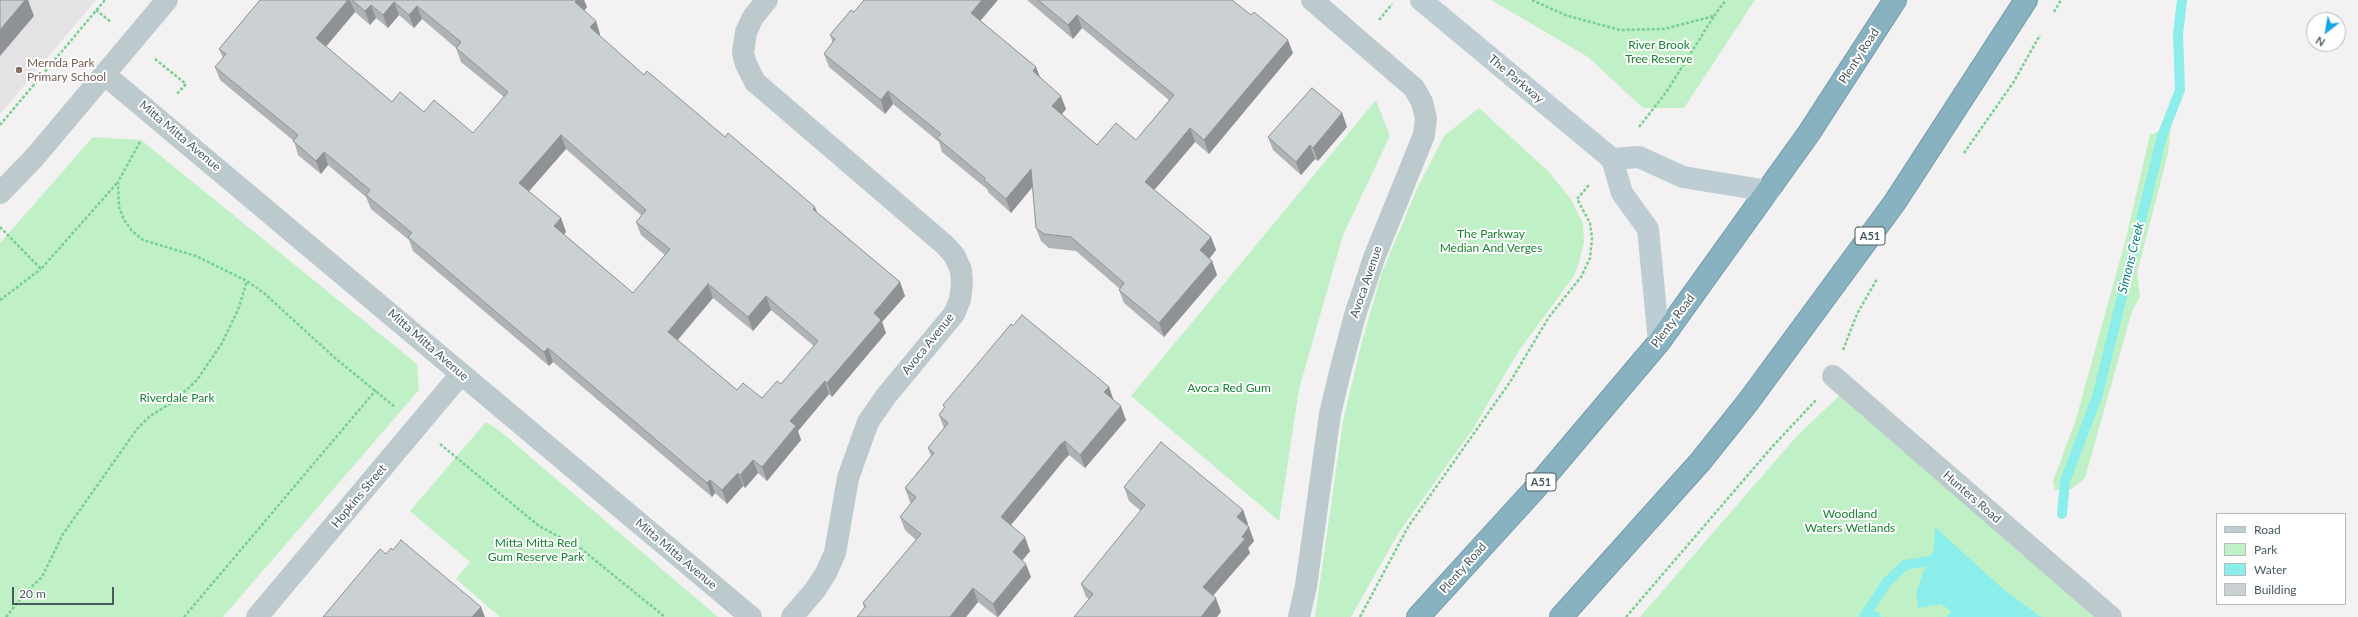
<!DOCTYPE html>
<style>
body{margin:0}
#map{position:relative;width:2358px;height:617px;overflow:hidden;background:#f3f1f2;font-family:Lato,sans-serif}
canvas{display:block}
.legend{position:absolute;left:2216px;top:513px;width:130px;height:92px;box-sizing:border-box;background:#fff;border:1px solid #b6bdbf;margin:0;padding:5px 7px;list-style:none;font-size:12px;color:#485a5f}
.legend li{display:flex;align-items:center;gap:8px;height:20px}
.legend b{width:20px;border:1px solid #b6bdbf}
.north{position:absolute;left:2306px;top:12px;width:40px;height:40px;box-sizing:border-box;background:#fff;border:1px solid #b6bdbf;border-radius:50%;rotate:211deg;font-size:11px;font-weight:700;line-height:16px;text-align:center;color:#485a5f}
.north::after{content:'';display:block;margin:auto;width:14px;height:18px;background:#15a7e9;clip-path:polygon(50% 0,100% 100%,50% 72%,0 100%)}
.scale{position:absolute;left:12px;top:587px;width:102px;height:18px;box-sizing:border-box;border:2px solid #485a5f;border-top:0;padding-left:5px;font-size:12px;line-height:14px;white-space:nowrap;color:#485a5f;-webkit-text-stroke:3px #fff;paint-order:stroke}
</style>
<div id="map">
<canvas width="2358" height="617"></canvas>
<ul class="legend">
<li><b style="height:5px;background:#bdcdd3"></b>Road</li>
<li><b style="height:11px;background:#c0f1c6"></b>Park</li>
<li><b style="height:11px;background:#8ceeea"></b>Water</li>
<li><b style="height:11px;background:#cbd0d3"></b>Building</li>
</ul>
<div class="north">N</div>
<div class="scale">20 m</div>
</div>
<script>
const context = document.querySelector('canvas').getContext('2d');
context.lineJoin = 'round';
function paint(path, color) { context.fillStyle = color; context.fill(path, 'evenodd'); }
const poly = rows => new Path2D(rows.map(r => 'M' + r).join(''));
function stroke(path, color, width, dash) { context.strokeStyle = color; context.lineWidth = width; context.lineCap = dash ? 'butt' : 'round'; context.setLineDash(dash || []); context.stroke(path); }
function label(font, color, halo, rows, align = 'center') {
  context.font = font + ' Lato,sans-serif'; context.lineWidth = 4; context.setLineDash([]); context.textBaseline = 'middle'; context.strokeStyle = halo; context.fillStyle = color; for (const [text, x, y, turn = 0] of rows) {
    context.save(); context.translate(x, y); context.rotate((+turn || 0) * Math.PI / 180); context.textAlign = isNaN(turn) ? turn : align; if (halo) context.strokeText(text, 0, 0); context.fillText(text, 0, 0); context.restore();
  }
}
const education = poly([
 [0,0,96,0,0,114]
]);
const green = poly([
 [1491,0,1755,0,1684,108,1643,108,1588,57],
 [1376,100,1390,136,1343,235,1299,389,1279,521,1131,396],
 [1479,108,1548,171,1570,198,1583,223,1584,242,1580,259,1574,276,1518,352,1473,429,1399,532,1351,617,1315,617,1343,421,1361,345,1382,272,1417,189,1444,136],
 [2171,126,2168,153,2137,273,2140,297,2132,311,2085,478,2072,489,2055,490,2053,481,2076,419,2126,238,2150,135],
 [93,137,141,140,417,364,419,390,223,617,0,617,0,243],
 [1845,390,2108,617,1640,617,1796,437],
 [486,422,500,431,718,617,500,617,456,579,470,562,410,511]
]);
const water = poly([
 [1935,527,2002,588,2041,617,1947,617,1951,611,1941,604,1918,608,1916,593,1922,575,1934,549]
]);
const stream = poly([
 [2062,514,2065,481,2097,397,2162,136,2180,90,2178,34,2182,0],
 [1867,614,1876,617],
 [1864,617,1887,582,1905,565,1929,561]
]);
const path = poly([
 [1532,0,1565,15,1620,30,1664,29,1714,16,1667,91,1639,127],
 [96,10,111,22],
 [2054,12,2061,0],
 [1714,16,1726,0],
 [1379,20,1392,4],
 [155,59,186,84,176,95],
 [0,125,105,0],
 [140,142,118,182,119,207,124,220,132,231,143,240,196,256,247,281,265,294,335,358,395,407],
 [1964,153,2013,83,2040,35],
 [0,227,41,269,118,182],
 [0,300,41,269],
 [1843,350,1857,314,1877,279],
 [440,444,539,526,580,548,665,617],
 [6,617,26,592,42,577,63,534,137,429,150,416,173,402,197,380,222,343,238,310,247,281],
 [184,617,376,390],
 [1360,617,1408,527,1510,382,1549,317,1581,277,1590,258,1592,238,1590,223,1577,199,1589,185],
 [1626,617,1772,447,1816,400]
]);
const street = poly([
 [767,0,753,17,746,32,743,53,746,64,755,82,945,245,954,255,961,270,962,284,960,300,954,314,886,396,868,422,848,478,835,553,826,573,815,590,792,617],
 [104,74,751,617],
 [0,193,34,158,167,0],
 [1833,376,2111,617],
 [257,617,461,374],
 [1299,617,1306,586,1330,414,1340,372,1355,315,1374,258,1424,135,1426,118,1422,102,1414,88,1312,0]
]);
const secondary = poly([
 [1421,0,1612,159,1622,193,1648,229,1659,342],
 [1612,159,1639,157,1683,177,1768,191]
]);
const highway = poly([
 [1418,617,1533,491,1659,342,1809,133,1895,0],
 [1561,617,1700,462,1748,402,1895,202,2026,0]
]);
const wall = poly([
 [260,0,584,0,587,7,584,11,600,34,599,36,644,75,725,137,818,213,900,282,905,296,882,322,886,333,832,397,829,394,798,431,801,440,767,481,758,473,745,488,743,486,727,504,715,493,712,497,553,362,549,366,413,251,409,240,371,209,366,197,328,165,321,174,298,155,294,141,220,80,215,67,223,58,219,49],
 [355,12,370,25,376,18,388,28,399,15,414,28,422,19,456,48,461,62,504,97,473,133,424,112,392,102,326,47],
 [566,149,642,216,636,222,641,235,665,255,633,293,564,234,566,232,561,218,528,191],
 [713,298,753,331,771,310,814,346,781,384,762,398,737,390,678,340],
 [1027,0,1232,0,1293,53,1209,154,1195,142,1154,190,1211,237,1216,250,1209,259,1212,261,1217,275,1164,337,1124,303,1119,290,1120,289,1076,251,1049,248,1041,241,1036,228,1033,187,1011,213,989,193,987,189,942,152,939,142,893,104,885,114,829,67,824,54,833,43,830,35,854,12,981,21,1036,67,1040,77,1066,109,1062,114,1097,145,1136,140,1169,100,1082,28,1073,39],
 [1342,113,1347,127,1318,161,1315,159,1301,175,1273,150,1268,137],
 [1013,326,1109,387,1113,400,1126,420,1085,468,1069,455,1065,459,1011,525,1030,551,1022,560,1031,577,998,617,997,617,978,602,966,617,857,617,864,608,863,603,916,540,905,530,900,517,911,503,910,502,905,488,931,456,928,448,944,428,939,415,944,408,943,405],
 [1124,487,1243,510,1248,524,1247,525,1254,541,1248,548,1250,553,1213,596,1221,612,1089,599,1086,597,1081,584,1141,511,1129,501]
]);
const shadedWall = poly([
 [25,0,28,0,34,16,0,56,0,30],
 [348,0,350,0,355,12,321,52,316,38],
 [577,0,584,0,587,7,579,16,575,2],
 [982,0,998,0,976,26,971,13],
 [394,2,399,15,388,28,383,15],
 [371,5,376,18,370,25,365,11],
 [417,6,422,19,414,28,409,15],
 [1077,15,1082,28,1073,39,1068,25],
 [596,21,600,34,595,41,590,27],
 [1288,40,1293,53,1209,154,1204,140],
 [1036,67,1041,80,1033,71],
 [888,91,893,104,885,114,881,100],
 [1061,96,1066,109,1057,120,1052,106],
 [1342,113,1347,127,1318,161,1313,148],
 [1190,128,1195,142,1150,195,1145,182],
 [561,135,566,149,524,197,519,183],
 [1310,145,1315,159,1301,175,1296,162],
 [324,152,328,165,321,174,316,161],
 [1031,169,1036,182,1011,213,1006,199],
 [815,207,820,220,813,209],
 [561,218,566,232,559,240,554,226],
 [1211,237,1216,250,1205,264,1200,250],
 [1212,261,1217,275,1164,337,1159,323],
 [900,282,905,296,882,322,886,333,832,397,827,383,874,313],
 [708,284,713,298,673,345,668,332],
 [766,296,771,310,753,331,748,317],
 [548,348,553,362,549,366,544,352],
 [825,381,829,394,798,431,801,440,767,481,762,467,790,421],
 [1109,387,1114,401,1104,392],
 [1121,406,1126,420,1085,468,1080,455],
 [1065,441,1069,455,1065,459,1006,531,1001,517,1060,445],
 [753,460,758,473,745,488,740,475],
 [738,473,743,486,727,504,722,490],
 [710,480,715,493,712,497,707,483],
 [1243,510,1248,524,1242,531,1237,517],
 [1249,527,1254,541,1248,548,1250,553,1208,601,1203,587],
 [1025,537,1030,551,1018,566,1013,552],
 [1026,564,1031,577,998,617,993,604],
 [973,588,978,602,966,617,950,617],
 [1216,598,1221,612,1217,617,1201,617],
 [481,607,485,617,472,617]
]);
const building = poly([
 [0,0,25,0,0,30,0,0],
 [260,0,348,0,316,38,392,102,400,92,424,112,434,100,473,133,508,92,456,48,461,42,417,6,409,15,394,2,383,15,371,5,365,11,352,0,577,0,575,2,596,21,590,27,644,75,647,71,725,137,728,133,815,207,813,209,900,282,874,313,881,320,827,383,825,381,790,421,796,426,762,467,753,460,740,475,738,473,722,490,710,480,707,483,548,348,544,352,515,328,408,237,412,233,366,195,370,190,324,152,316,161,293,141,298,135,215,67,226,54,219,49,260,0],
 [561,135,646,210,636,222,670,249,633,293,554,226,561,218,519,183,561,135],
 [708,284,748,317,766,296,818,341,781,384,777,381,762,398,743,383,737,390,668,332,708,284],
 [864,0,982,0,971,13,1036,67,1033,71,1061,96,1052,106,1097,145,1116,123,1136,140,1174,95,1077,15,1068,25,1038,0,1232,0,1251,15,1254,12,1288,40,1204,140,1190,128,1145,182,1211,237,1200,250,1212,261,1159,323,1119,290,1124,283,1071,237,1044,234,1036,228,1031,169,1006,199,984,180,985,178,937,138,941,134,888,91,881,100,824,54,835,39,830,35,851,10,854,12,864,0],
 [1312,88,1342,113,1313,148,1310,145,1296,162,1268,137,1312,88],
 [1022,315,1109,387,1104,392,1121,406,1080,455,1065,441,1060,445,1001,517,1025,537,1013,552,1026,564,993,604,973,588,950,617,857,617,866,606,863,603,921,534,900,517,916,497,905,488,934,453,928,448,948,423,939,415,945,407,943,405,1011,324,1013,326,1022,315],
 [1161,442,1243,510,1237,517,1249,527,1242,537,1245,539,1203,587,1216,598,1201,617,1074,617,1093,594,1081,584,1145,505,1124,487,1161,442],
 [401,540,481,607,472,617,323,617,380,549,386,554,391,548,393,550,401,540]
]);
const markers = [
 [19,70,4,"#8d6e63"]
];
const shields = [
 [1870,236,30],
 [1541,482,30]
];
const shieldNames = [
 ["A51",1870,236],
 ["A51",1541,482]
];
const parkNames = [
 ["River Brook",1659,45],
 ["Tree Reserve",1659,59],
 ["The Parkway",1491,234],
 ["Median And Verges",1491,248],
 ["Avoca Red Gum",1229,388],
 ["Riverdale Park",177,398],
 ["Woodland",1850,514],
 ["Waters Wetlands",1850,528],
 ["Mitta Mitta Red",536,543],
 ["Gum Reserve Park",536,557]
];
const streetNames = [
 ["Plenty Road",1859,56,-57],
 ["The Parkway",1516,79,40],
 ["Mitta Mitta Avenue",180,136,40],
 ["Avoca Avenue",1366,282,-71],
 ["Plenty Road",1673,321,-53],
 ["Avoca Avenue",928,344,-51],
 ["Mitta Mitta Avenue",428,345,41],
 ["Hopkins Street",359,496,-50],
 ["Hunters Road",1972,497,41],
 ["Mitta Mitta Avenue",676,554,40],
 ["Plenty Road",1463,568,-48]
];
const educationNames = [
 ["Mernda Park",27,63],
 ["Primary School",27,77]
];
const waterNames = [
 ["Simons Creek",2131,258,-76]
];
paint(education, '#e4e2e4');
paint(green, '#c0f1c6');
paint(water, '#8ceeea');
stroke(stream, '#8ceeea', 10);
stroke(highway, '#739dac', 24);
stroke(path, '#77d08d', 2.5, [3, 2]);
stroke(street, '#bccace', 22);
stroke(secondary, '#bdcdd3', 22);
stroke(highway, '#88b2c0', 22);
paint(wall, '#afb3b5');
paint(shadedWall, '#8e9294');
paint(building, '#cbd0d3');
stroke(building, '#8e9294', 1);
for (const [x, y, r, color] of markers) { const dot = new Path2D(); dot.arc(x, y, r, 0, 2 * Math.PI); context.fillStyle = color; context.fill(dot); stroke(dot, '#fff', 1.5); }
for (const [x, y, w] of shields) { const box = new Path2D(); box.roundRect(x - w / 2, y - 9, w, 18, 3); context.fillStyle = '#fff'; context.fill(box); stroke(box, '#485a5f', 1); }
label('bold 11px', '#485a5f', null, shieldNames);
label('12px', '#158431', '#fff', parkNames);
label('12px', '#485a5f', '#fff', streetNames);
label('12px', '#785e54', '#fff', educationNames, 'left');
label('italic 13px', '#0b817c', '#fff', waterNames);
</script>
